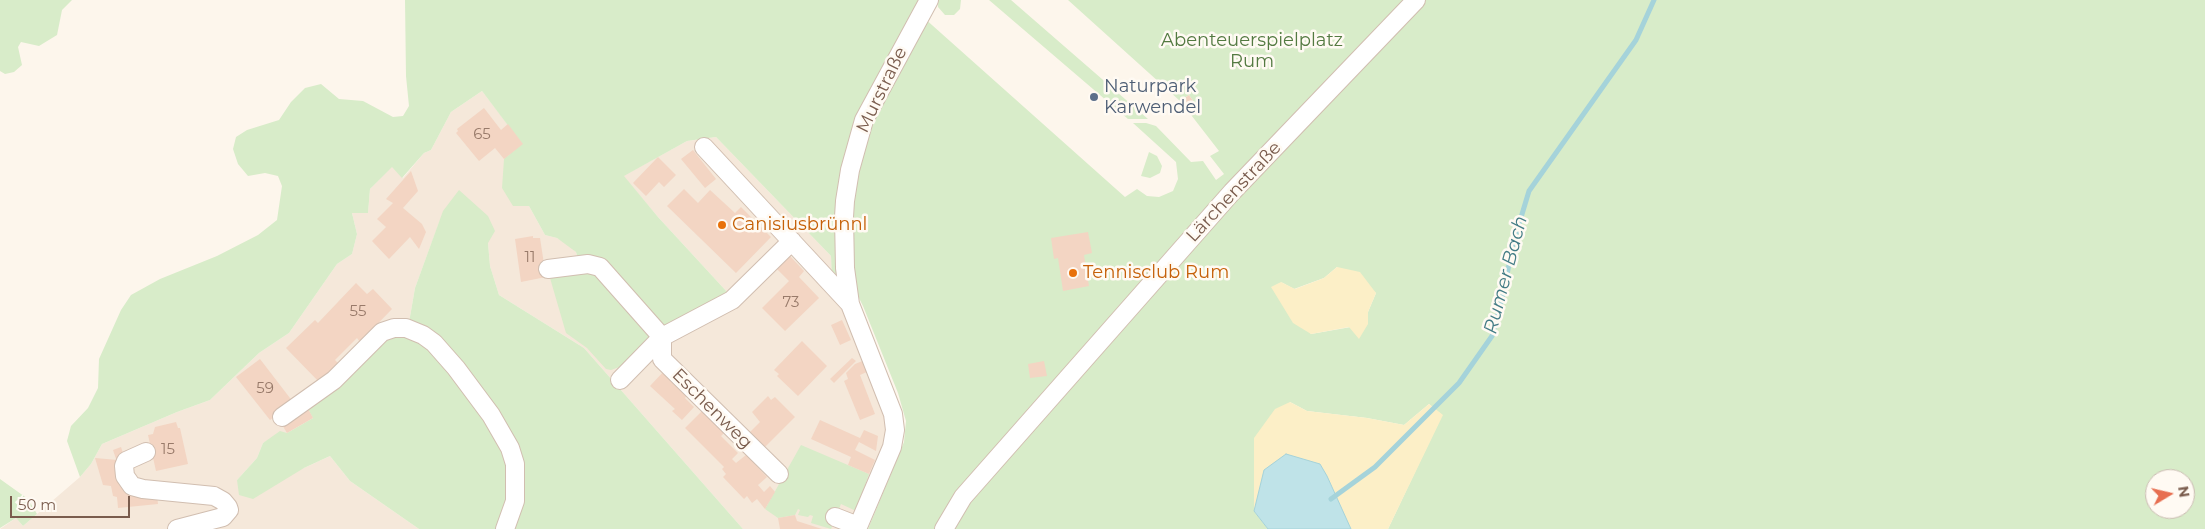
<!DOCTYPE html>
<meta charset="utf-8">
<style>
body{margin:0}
#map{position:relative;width:2205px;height:529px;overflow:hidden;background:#fdf6ec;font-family:Montserrat,sans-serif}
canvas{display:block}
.north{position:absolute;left:2145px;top:469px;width:50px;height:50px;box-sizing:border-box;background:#fffaf3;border:1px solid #cabbb1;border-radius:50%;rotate:81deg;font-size:14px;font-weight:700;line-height:20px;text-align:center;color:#7a5c4d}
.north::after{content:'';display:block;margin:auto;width:18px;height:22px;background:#e76f51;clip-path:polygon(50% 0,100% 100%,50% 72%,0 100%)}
.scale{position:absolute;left:10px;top:496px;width:120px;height:22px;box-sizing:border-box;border:2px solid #7a5c4d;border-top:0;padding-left:6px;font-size:15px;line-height:18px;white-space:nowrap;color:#7a5c4d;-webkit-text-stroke:4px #fffaf3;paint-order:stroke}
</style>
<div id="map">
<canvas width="2205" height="529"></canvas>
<div class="north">N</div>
<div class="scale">50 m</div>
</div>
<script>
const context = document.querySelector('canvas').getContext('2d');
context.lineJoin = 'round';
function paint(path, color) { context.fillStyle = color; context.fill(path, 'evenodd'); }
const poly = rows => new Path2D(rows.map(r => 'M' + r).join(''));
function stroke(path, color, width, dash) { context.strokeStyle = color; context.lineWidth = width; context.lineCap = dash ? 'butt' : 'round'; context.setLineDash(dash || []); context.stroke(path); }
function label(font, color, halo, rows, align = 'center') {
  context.font = font + ' Montserrat,sans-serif'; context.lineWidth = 5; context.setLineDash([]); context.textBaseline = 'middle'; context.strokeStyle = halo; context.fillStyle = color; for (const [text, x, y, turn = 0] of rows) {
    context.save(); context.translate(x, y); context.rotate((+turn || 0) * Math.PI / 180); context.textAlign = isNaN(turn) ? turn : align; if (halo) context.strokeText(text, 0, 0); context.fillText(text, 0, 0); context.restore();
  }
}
const residential = poly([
 [482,91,523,144,529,206,545,235,557,238,568,244,576,252,578,259,728,293,658,217,623,176,687,141,716,137,831,256,833,285,893,414,857,529,743,529,584,348,499,295,490,266,488,243,440,220,415,288,407,334,313,418,287,433,263,443,257,458,237,480,304,468,330,456,350,481,419,529,0,529,16,518,23,526,37,514,80,477,91,464,102,444,177,412,210,400,259,353,289,333,337,264,352,254,357,234,352,213,368,213,370,189,392,166,403,178,424,153,431,150,451,112]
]);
const green = poly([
 [0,0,72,0,62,10,57,35,39,46,21,42,18,47,22,65,14,72,5,74,0,71],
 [405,0,919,0,914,9,1125,197,1137,189,1147,196,1159,197,1173,191,1178,179,1176,162,1133,123,1146,123,1156,126,1191,162,1203,161,1216,180,1224,174,1210,156,1219,151,1188,111,1196,105,1189,95,1180,101,1068,0,2205,0,2205,529,1388,529,1442,415,1429,404,1404,425,1367,418,1307,411,1290,402,1254,511,1268,529,868,529,904,442,906,421,898,393,863,306,856,292,832,278,831,256,716,137,687,141,624,176,658,217,728,293,622,366,611,370,606,369,587,348,566,333,550,278,567,273,578,259,576,252,557,238,545,235,529,206,513,206,502,188,504,159,522,144,482,91,451,112,431,150,424,153,402,178,392,167,370,189,368,213,352,213,357,234,352,254,337,264,289,333,259,353,210,400,177,412,102,444,91,464,80,477,67,441,71,426,88,408,98,388,99,359,121,310,131,295,160,279,217,256,258,235,277,220,282,186,278,176,265,173,248,176,238,164,233,149,236,137,247,130,279,120,291,102,305,88,321,84,339,99,363,101,393,117,403,116,409,106,406,76],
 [1337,267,1376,293,1368,312,1368,324,1311,334,1281,282,1294,289,1324,278],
 [2155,479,2185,479,2185,509,2155,509],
 [938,0,961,0,960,9,954,15,945,15,938,7],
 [989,0,1011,0,1148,119,1128,119],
 [1149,152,1157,156,1162,166,1160,173,1150,178,1141,176],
 [459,190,488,216,495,231,488,243,490,266,499,295,584,348,743,529,419,529,350,481,330,456,304,468,253,499,239,495,237,480,257,458,263,443,280,431,287,433,313,418,307,407,392,334,407,334,415,288,443,211],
 [801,445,869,474,856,511,841,504,831,529,811,523,813,516,810,515,808,517,798,515,800,510,798,509,795,515,778,518,765,509],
 [0,479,28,499,37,514,23,526,16,518,0,528]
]);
const sand = poly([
 [1337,267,1360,272,1376,293,1368,312,1368,324,1359,339,1349,327,1311,334,1293,323,1271,287,1281,282,1295,289,1324,278],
 [1290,402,1307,411,1367,418,1404,425,1429,404,1443,415,1388,529,1268,529,1254,511,1254,438,1275,409]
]);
const water = poly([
 [1286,454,1320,464,1327,476,1351,529,1268,529,1254,511,1264,470,1286,454]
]);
const stream = poly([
 [1331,499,1375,467,1459,383,1492,336,1503,295,1513,244,1529,191,1636,40,1654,0]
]);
const building = poly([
 [1189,95,1196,105,1188,111,1180,101],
 [484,108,501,130,508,124,523,144,504,159,495,148,479,161,456,133,458,131,457,129],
 [693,150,716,179,705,188,681,159],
 [658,157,676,175,664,187,659,182,646,196,633,183],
 [411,171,418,191,403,208,422,224,426,232,419,249,410,237,389,259,372,241,386,227,377,219,393,203,386,199],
 [684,189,698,203,710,190,735,213,741,207,771,237,736,273,667,206],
 [1088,232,1092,253,1084,255,1089,286,1063,291,1058,258,1054,259,1051,238],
 [533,236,533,238,540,238,546,277,521,282,515,239],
 [789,255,804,271,799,277,819,298,785,331,762,308,789,281,776,268],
 [356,283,367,294,373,289,392,309,360,342,357,338,335,360,339,364,320,383,286,348,315,320,318,323],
 [842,320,851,340,840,345,831,325],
 [802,341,827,366,798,396,777,376,779,374,774,370],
 [852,358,856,361,834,383,830,379],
 [260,359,293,402,270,420,236,377],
 [865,360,869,371,860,375,875,414,860,420,844,381,848,379,846,373,855,364],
 [1044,361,1047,376,1030,378,1028,364],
 [666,369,690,392,685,398,694,407,682,420,672,411,675,409,650,386],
 [768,396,771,400,775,397,795,417,763,449,748,434,760,422,752,412],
 [307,407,313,418,287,433,281,423],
 [704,409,726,431,721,436,738,453,732,459,736,463,746,455,767,477,758,485,764,492,770,486,775,492,765,509,757,499,752,503,747,496,744,499,723,477,726,474,722,469,724,467,685,428],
 [820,420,860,438,864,430,878,436,876,451,859,442,855,450,875,460,869,474,848,465,851,457,811,439],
 [176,422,178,428,180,428,188,464,156,471,148,435,153,434,155,427],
 [121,447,124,456,116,459,113,450],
 [95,458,118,460,128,493,157,495,158,504,118,508,117,497,113,496,111,486,103,485],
 [795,515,797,521,822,529,780,529,778,518]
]);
const minor = poly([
 [704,147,850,304],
 [548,269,588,264,600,267,662,337,620,380],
 [282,417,334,380,382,332,394,328,406,328,423,335,434,343,456,368,491,415,510,448,515,464,515,501,505,529],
 [146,452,126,461,124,466,125,476,132,486,143,489,214,496,223,501,228,507,229,510,223,517,177,529],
 [779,474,662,359,662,337,732,300,792,241],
 [835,517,858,526],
 [857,529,892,447,895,430,893,414,850,304,845,268,844,217,845,201,850,170,864,120,929,0],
 [944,529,963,497,1232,192,1416,0]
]);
const markers = [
 [1094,97,5,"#5c6f8a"],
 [722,225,5,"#e8710a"],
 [1073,273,5,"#e8710a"]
];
const numberNames = [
 ["65",482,135],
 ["11",530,258],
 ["73",791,303],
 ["55",358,312],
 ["59",265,389],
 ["15",168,450]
];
const parkNames = [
 ["Abenteuerspielplatz",1252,41],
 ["Rum",1252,62]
];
const serviceNames = [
 ["Naturpark",1104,87],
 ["Karwendel",1104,108]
];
const streetNames = [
 ["Murstraße",882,90,-64],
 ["Lärchenstraße",1234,192,-47],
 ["Eschenweg",712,409,45]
];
const foodNames = [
 ["Canisiusbrünnl",732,225],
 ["Tennisclub Rum",1083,273]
];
const waterNames = [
 ["Rumer Bach",1506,275,-75]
];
paint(residential, '#f5e8da');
paint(green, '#d8ecc9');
paint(sand, '#fcefc7');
paint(water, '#bfe3e8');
stroke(water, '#a5d3da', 1);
stroke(stream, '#a5d3da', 5);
paint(building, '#f3d5c3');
stroke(minor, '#d1beb0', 20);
stroke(minor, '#fff', 18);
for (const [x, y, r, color] of markers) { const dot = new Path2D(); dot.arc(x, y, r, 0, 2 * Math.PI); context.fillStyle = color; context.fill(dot); stroke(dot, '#fffaf3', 2); }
label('15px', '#987a6a', null, numberNames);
label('18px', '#537a41', '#fffaf3', parkNames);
label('18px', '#4e5e75', '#fffaf3', serviceNames, 'left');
label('18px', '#7a5c4d', '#fffaf3', streetNames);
label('18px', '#c56008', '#fffaf3', foodNames, 'left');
label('italic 19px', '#437c86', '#fffaf3', waterNames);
</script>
